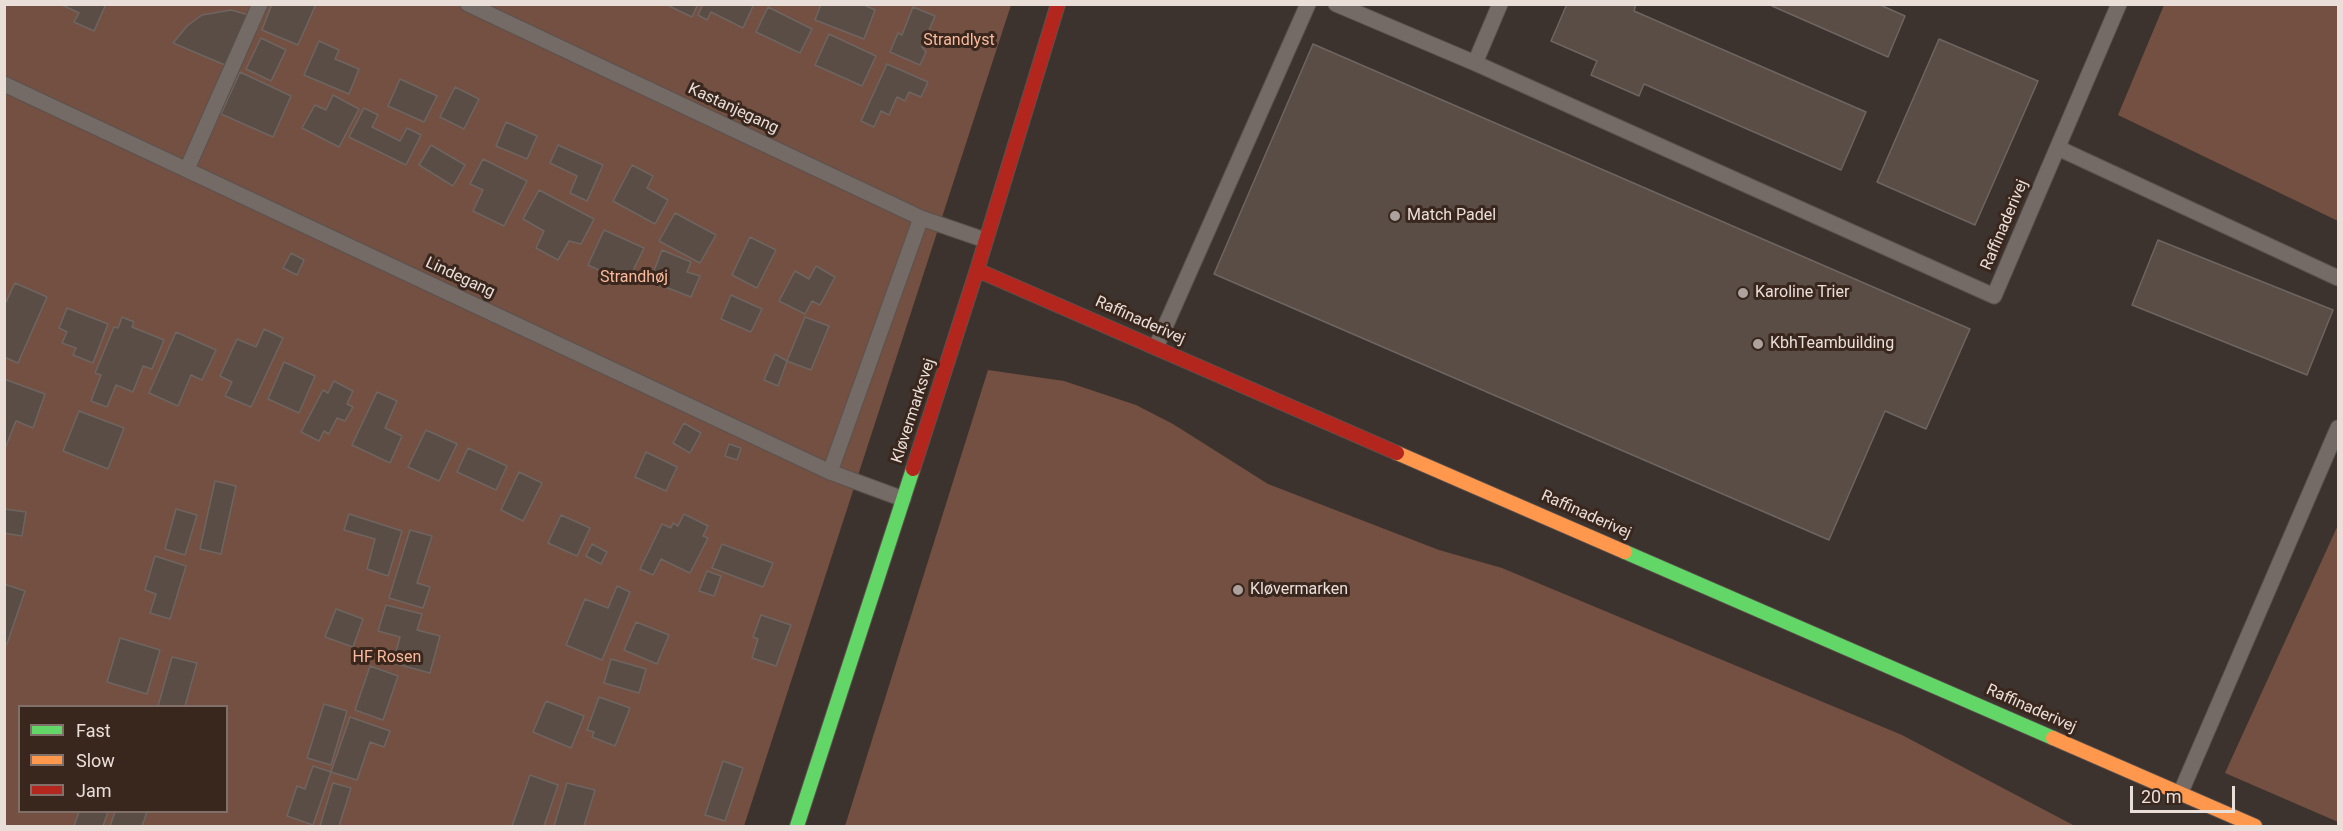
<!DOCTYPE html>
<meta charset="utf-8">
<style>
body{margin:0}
#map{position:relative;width:2343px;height:831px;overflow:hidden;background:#3d332e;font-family:Roboto,sans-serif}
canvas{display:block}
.frame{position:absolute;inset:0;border:6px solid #eaded9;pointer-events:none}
.legend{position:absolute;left:18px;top:705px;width:210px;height:108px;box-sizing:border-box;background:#39271e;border:2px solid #807069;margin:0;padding:8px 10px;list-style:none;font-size:18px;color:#eaded9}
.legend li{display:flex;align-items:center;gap:12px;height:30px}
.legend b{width:30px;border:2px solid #807069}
.scale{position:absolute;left:2130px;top:786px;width:105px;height:27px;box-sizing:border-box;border:3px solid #eaded9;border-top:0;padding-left:8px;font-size:18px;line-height:21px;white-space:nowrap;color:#eaded9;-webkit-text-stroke:4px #39271e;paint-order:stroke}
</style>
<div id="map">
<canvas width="2343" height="831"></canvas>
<div class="frame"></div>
<ul class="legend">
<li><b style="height:8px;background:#63d668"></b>Fast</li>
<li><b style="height:8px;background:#ff974d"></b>Slow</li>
<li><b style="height:8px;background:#b3261e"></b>Jam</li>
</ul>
<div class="scale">20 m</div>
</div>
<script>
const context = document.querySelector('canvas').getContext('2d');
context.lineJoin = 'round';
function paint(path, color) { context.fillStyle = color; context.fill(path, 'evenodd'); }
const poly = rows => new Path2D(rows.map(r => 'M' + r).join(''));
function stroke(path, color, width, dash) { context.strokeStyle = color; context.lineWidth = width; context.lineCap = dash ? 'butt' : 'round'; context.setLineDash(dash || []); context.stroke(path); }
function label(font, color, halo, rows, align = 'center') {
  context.font = font + ' Roboto,sans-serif'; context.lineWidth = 6; context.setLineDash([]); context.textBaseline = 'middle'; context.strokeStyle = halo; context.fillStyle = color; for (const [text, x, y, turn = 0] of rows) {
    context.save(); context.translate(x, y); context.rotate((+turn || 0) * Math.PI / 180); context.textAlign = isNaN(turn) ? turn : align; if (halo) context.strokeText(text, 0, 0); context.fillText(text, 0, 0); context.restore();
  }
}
const green = poly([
 [5,5,1011,5,744,826,5,826],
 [20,706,226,706,226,812,20,812],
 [2164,5,2338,5,2338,221,2118,115],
 [988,370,1064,381,1136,405,1173,424,1268,484,1439,550,1502,568,1902,735,2075,826,845,826],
 [2338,525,2338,822,2225,773]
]);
const building = poly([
 [60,4,106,4,94,31,74,22,79,13,60,4],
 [272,4,316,4,298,45,262,30,272,4],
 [665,4,698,4,692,17,665,4],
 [703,4,754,4,743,28,711,12,707,20,698,15,703,4],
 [821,4,862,4,875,10,864,39,815,20,821,4],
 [1567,4,1636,4,1634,11,1866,112,1841,170,1644,84,1639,96,1591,75,1597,61,1551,41,1567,4],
 [1773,4,1878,4,1905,16,1888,57,1772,6,1773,4],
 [768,7,812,29,800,53,756,32,768,7],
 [913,7,935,16,922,47,926,52,920,65,890,52,898,33,902,35,913,7],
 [231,10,249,15,225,65,173,43,187,26,202,15,231,10],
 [829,34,876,56,862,86,815,65,829,34],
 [261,38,286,50,271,81,246,69,261,38],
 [1939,39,2038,81,1975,225,1877,182,1939,39],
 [319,41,339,50,335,59,359,69,349,94,304,75,319,41],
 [1313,44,1970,329,1926,429,1885,411,1829,540,1214,274,1313,44],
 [887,64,928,82,921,97,909,92,905,101,897,97,889,115,881,111,874,127,861,121,887,64],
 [240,72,291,96,273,137,221,114,240,72],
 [400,79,437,96,424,122,388,106,400,79],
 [455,87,479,99,464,129,440,117,455,87],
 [333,95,359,109,339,147,302,128,315,105,326,110,333,95],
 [364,108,378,115,372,127,400,141,407,128,421,135,406,165,349,137,364,108],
 [506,122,537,136,527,159,496,146,506,122],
 [431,145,465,165,453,186,419,165,431,145],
 [558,145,603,165,587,201,570,193,577,176,550,163,558,145],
 [483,159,527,181,504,226,473,211,483,190,470,184,483,159],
 [632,165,653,176,647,188,668,200,655,224,613,201,632,165],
 [539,190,594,219,581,244,569,241,558,260,536,248,544,231,523,219,539,190],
 [675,213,716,235,700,263,659,241,675,213],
 [604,230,644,248,627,283,588,265,604,230],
 [750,237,776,250,757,288,732,275,750,237],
 [2158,240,2333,310,2307,375,2132,305,2158,240],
 [662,250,691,262,687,272,700,276,691,297,650,281,662,250],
 [291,253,304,260,297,275,283,268,291,253],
 [816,266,835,277,820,305,812,301,805,314,779,301,795,271,809,279,816,266],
 [15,283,47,297,18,363,4,357,4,306,15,283],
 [731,295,762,309,751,332,721,319,731,295],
 [67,308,108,324,93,363,73,355,76,348,62,343,67,332,59,328,67,308],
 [122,317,134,322,132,327,164,340,152,369,143,366,133,392,116,385,107,407,91,401,101,375,95,373,114,327,118,328,122,317],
 [805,317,829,326,811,370,787,361,805,317],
 [264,329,283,338,251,407,225,396,232,382,220,376,237,339,256,347,264,329],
 [176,332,216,350,202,380,191,375,178,406,149,393,176,332],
 [775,354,787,361,778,386,764,380,775,354],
 [284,362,315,376,299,413,268,399,284,362],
 [4,379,45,394,33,428,16,421,6,446,4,445,4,379],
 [334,381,353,391,347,404,353,407,345,421,337,418,329,434,324,431,319,441,301,432,323,390,328,393,334,381],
 [377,392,397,401,385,428,402,436,390,463,352,445,377,392],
 [79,411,124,428,108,469,63,451,79,411],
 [684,423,701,433,690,453,673,443,684,423],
 [426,430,457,444,439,481,408,467,426,430],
 [729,444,741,448,737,460,725,456,729,444],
 [468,448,507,466,496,490,457,472,468,448],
 [646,452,677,467,666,491,635,477,646,452],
 [519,472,542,483,523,521,501,510,519,472],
 [215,481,236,486,221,554,200,549,215,481],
 [4,509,26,512,22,536,4,533,4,509],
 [176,509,197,515,185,555,165,549,176,509],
 [349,514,402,531,388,576,367,569,375,539,344,530,349,514],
 [684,514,708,526,703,536,708,538,690,573,661,559,653,575,640,569,662,524,671,528,673,523,678,526,684,514],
 [561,515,590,528,577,556,548,543,561,515],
 [410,530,432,536,417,583,430,587,423,608,389,598,410,530],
 [592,544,607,552,601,564,586,556,592,544],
 [722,544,773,563,763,587,712,568,722,544],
 [155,556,186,566,170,619,150,613,156,594,145,590,155,556],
 [707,571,721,576,714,596,699,591,707,571],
 [4,584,25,591,7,644,4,643,4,584],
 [617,586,630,592,602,660,566,645,585,599,608,608,617,586],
 [386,605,422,614,417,630,440,636,430,673,393,663,400,637,378,631,386,605],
 [336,609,363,619,353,647,325,637,336,609],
 [761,615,791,625,776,666,752,658,758,639,753,637,761,615],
 [636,622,669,635,657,664,624,650,636,622],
 [120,638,160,650,147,694,107,682,120,638],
 [172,657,197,663,185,706,158,706,172,657],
 [611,659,646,669,639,693,604,683,611,659],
 [370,666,398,676,383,720,355,710,370,666],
 [599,697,630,708,615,746,592,737,594,732,587,730,599,697],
 [546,701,584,716,571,748,533,732,546,701],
 [324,704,347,711,331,765,307,758,324,704],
 [350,717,390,731,384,747,370,742,357,780,331,772,350,717],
 [723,761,743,768,725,821,705,815,723,761],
 [313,766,331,772,313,825,287,816,297,786,305,789,313,766],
 [530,775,558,785,544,826,512,826,530,775],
 [333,783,351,788,339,826,343,826,320,826,333,783],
 [567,783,595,790,584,826,554,826,567,783],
 [79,812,108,812,103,826,74,826,79,812],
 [115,812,147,812,142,826,110,826,115,812]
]);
const lane = poly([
 [468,4,921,218,985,240],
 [1336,4,1475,63],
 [1500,4,1475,63,1994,296,2119,4],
 [4,84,830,472,903,499],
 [2058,148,2338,278],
 [187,169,260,4],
 [1156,347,1308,4],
 [830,472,921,218],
 [2180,794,2338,428]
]);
const fast = poly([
 [1625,552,2053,738],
 [797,826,913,469]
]);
const slow = poly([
 [1397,453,1625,552],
 [2053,738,2255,826]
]);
const jam = poly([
 [977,270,1397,453],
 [913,469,977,270,1058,4]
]);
const markers = [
 [1395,216,6,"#ada29d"],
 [1743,293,6,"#ada29d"],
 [1758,344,6,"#ada29d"],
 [1238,590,6,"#ada29d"]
];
const parkNames = [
 ["Strandlyst",959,41],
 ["Strandhøj",634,278],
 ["HF Rosen",387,658]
];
const streetNames = [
 ["Kastanjegang",733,109,25],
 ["Raffinaderivej",2005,225,-67],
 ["Lindegang",460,278,25],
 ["Raffinaderivej",1140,321,24],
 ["Kløvermarksvej",914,411,-72],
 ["Raffinaderivej",1586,515,24],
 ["Raffinaderivej",2031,709,24]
];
const poiNames = [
 ["Match Padel",1407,216],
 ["Karoline Trier",1755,293],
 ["KbhTeambuilding",1770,344],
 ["Kløvermarken",1250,590]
];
paint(green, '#735041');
paint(building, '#5a4d46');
stroke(building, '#6e6561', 1.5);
stroke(lane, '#5b524e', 17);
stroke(fast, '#5b524e', 16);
stroke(slow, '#5b524e', 16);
stroke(jam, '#5b524e', 16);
stroke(lane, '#746b67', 15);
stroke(fast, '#63d668', 14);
stroke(slow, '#ff974d', 14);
stroke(jam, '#b3261e', 14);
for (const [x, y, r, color] of markers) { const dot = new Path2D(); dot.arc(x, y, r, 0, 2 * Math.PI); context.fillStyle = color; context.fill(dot); stroke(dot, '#39271e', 2); }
label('16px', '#faba9d', '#39271e', parkNames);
label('16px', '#eaded9', '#39271e', streetNames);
label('16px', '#eaded9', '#39271e', poiNames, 'left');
</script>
